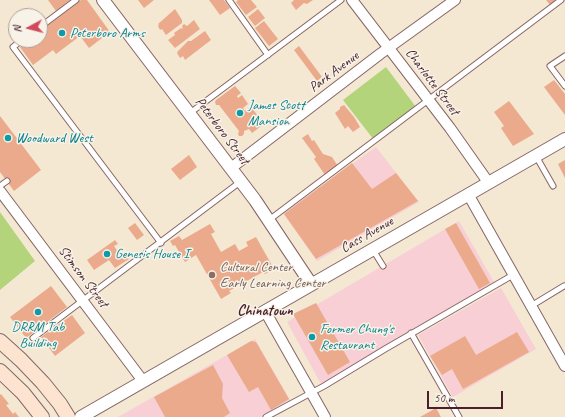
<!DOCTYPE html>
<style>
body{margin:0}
#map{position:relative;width:565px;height:417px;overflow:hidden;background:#f4e8d3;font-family:Caveat,sans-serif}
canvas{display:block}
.north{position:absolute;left:8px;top:8px;width:40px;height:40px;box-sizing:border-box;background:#f7f3e8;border:1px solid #b29e9c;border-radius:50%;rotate:263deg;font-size:11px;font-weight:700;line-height:16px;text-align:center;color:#4a1f2b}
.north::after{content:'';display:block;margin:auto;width:14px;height:18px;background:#d1495b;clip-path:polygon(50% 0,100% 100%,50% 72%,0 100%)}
.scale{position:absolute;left:427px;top:391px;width:76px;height:18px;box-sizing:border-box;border:2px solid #4a1f2b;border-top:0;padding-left:5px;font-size:12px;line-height:14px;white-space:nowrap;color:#4a1f2b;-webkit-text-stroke:3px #f7f3e8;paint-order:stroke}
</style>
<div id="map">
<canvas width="565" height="417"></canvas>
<div class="north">N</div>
<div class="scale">50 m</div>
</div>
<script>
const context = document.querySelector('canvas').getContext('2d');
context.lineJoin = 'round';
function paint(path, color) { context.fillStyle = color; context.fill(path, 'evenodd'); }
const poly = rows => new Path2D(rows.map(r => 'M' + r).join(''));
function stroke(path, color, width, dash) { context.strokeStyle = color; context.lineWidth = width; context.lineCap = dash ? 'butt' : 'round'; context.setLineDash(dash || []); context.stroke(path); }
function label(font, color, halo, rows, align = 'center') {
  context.font = font + ' Caveat,sans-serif'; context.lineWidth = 3; context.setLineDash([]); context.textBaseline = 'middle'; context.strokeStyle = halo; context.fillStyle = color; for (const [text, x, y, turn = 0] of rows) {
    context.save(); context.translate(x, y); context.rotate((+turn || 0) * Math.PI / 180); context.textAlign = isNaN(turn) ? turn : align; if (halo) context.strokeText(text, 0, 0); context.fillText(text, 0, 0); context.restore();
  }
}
const built = poly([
 [376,147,419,202,317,261,283,213],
 [459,221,494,282,321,384,287,322],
 [501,288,536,349,453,397,418,335],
 [255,339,290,400,260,417,118,417]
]);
const green = poly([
 [386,67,416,107,374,140,343,100],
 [0,212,35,261,0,290]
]);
const building = poly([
 [48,0,70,0,56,11],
 [81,0,87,0,110,32,89,48,80,36,56,54,53,50,33,65,20,47,29,40,40,40,40,31],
 [138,0,154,0,144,8],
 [209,0,224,0,230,8,220,15],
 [238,0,251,0,257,7,246,15,236,2],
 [294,0,313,0,307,4,304,3,296,10,291,3],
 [546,0,556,0,550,5],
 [175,9,182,20,182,23,166,35,162,29,160,30,158,26,159,25,158,24],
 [258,9,265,18,255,26,248,17],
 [194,20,200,29,175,48,168,40,175,35,174,33,181,28,183,29,182,26,184,24,187,26],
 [264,21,278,39,269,46,255,28],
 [205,31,211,40,185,60,183,56,180,58,177,53,178,51,188,41,191,41],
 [299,46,322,77,317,81,294,50],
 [554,80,565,94,565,115,544,87],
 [235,86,241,93,237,96,238,98,242,95,248,104,243,108,245,111,251,106,257,115,253,117,255,119,258,116,264,124,252,133,249,129,244,131,244,134,242,136,239,136,238,134,239,131,219,105,216,105,215,102,216,100],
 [509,101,534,134,513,146,501,128,504,126,494,112],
 [344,105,354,117,360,127,353,132,348,126,345,129,335,113,340,109,340,107],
 [0,116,41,170,14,191,0,172],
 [308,134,312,141,314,140,323,154,332,157,338,166,325,175,314,159,316,157,302,138],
 [189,155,197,167,180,180,171,169],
 [565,160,565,178,558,164],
 [352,163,372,189,396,173,418,201,316,259,284,214],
 [135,223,144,235,137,240,128,228],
 [456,223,490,283,479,289,445,229],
 [210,224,215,232,211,234,221,252,235,244,239,251,248,246,246,242,256,237,274,269,265,274,263,272,229,291,231,293,221,299,196,255,185,262,175,245,173,246,170,241,179,236,182,240],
 [115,240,118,244,114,246,118,252,117,253,119,256,124,253,129,259,115,268,109,260,94,270,87,260],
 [51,286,67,307,26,338,10,317],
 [316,303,350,362,328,375,293,314],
 [72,315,85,333,55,356,41,337],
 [517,332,529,352,463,389,452,369,442,375,430,356,465,336,476,355],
 [251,341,256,342,289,399,271,410,258,387,249,392,227,355],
 [213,365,223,384,222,398,230,413,224,417,165,417,154,397],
 [1,394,9,404,6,405,13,414,15,412,19,417,0,417,0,395],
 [436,408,441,417,420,417]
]);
const service = poly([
 [229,0,268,55],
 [40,27,76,0],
 [22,40,13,47,161,243],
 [565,56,550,66,565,86],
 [190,113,341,0],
 [536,156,553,186],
 [0,186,7,181],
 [269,220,561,0],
 [373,250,383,266],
 [531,306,564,286],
 [411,333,459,417],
 [33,338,240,182],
 [266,417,324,386,385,349,513,275]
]);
const minor = poly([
 [352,0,450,128,488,182],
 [231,168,380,54,455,0],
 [0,191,143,381],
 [468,194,565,366],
 [265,311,325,417]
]);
const tertiary = poly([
 [103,0,255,200,311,284],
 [81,417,565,139]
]);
const secondary = poly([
 [0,341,21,360,43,383,60,404,68,417],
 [0,371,23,393,42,417]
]);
const markers = [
 [62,33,4,"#0f9aa8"],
 [240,113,4,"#0f9aa8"],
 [8,138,4,"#0f9aa8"],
 [107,254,4,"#0f9aa8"],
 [212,275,4,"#8d6e63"],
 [38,312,4,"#0f9aa8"],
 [312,337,4,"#0f9aa8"]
];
const cultureNames = [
 ["Peterboro Arms",70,33],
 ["James Scott",248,105],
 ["Mansion",248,121],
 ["Woodward West",16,138],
 ["Genesis House I",115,254],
 ["DRRM Tab",38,327,"center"],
 ["Building",38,343,"center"],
 ["Former Chung's",320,329],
 ["Restaurant",320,345]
];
const streetNames = [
 ["Park Avenue",334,72,-37],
 ["Charlotte Street",432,82,53],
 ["Peterboro Street",222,131,53],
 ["Cass Avenue",367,235,-30],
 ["Stimson Street",83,277,53]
];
const educationNames = [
 ["Cultural Center",220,267],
 ["Early Learning Center",220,283]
];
const neighbourhoodNames = [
 ["Chinatown",265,311]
];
paint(built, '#f7cfd4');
paint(green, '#b3d47b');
paint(building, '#ebaa8b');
stroke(service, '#866566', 7);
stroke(minor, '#866566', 12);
stroke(tertiary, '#866566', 14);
stroke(secondary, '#866566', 16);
stroke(service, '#fff', 5);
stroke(minor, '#fff', 10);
stroke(tertiary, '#fff', 12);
stroke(secondary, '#fde4d0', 14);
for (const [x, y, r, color] of markers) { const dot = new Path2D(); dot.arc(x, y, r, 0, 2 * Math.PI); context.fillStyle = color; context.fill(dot); stroke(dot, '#f7f3e8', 1.5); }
label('14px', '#0d838f', '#f7f3e8', cultureNames, 'left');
label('14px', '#4a1f2b', '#f7f3e8', streetNames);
label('14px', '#785e54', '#f7f3e8', educationNames, 'left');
label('bold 15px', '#4a1f2b', '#f7f3e8', neighbourhoodNames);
</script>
